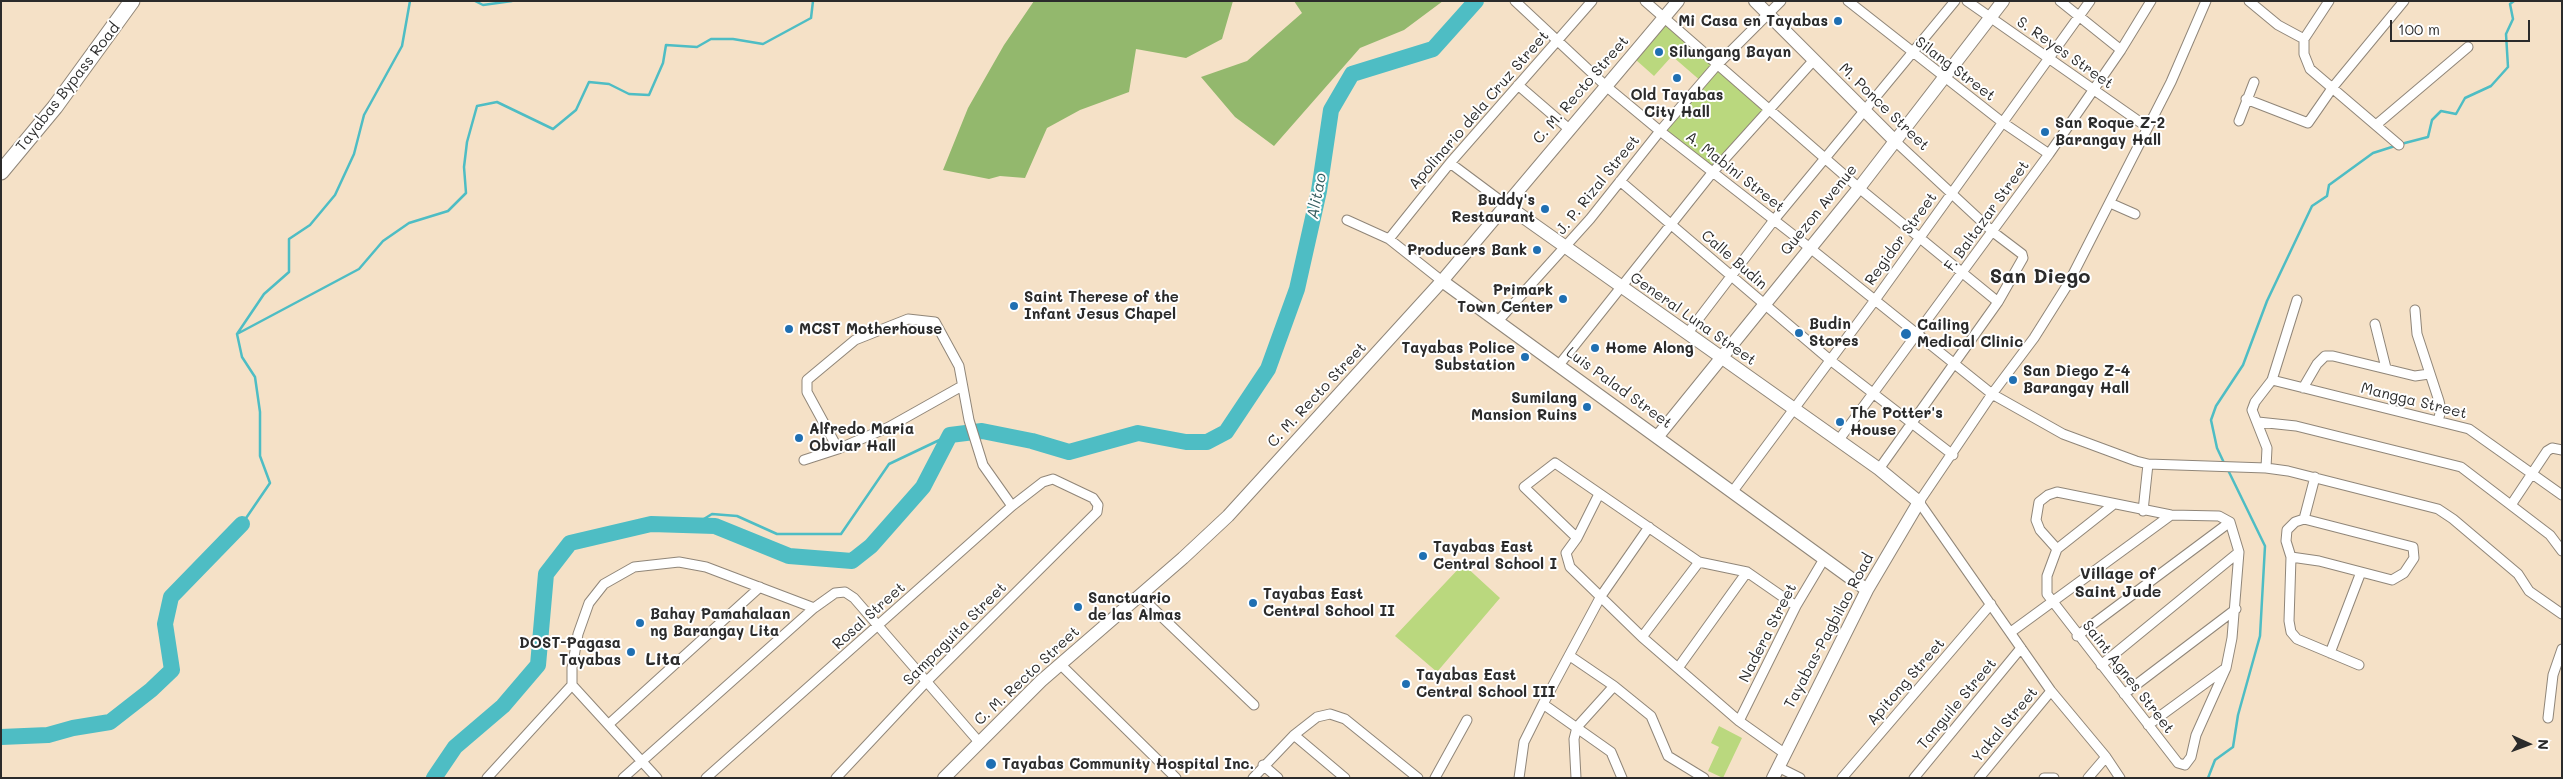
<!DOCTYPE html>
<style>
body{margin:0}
#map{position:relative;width:2563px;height:779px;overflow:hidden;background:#f5e1c7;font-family:Mali,sans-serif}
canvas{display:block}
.frame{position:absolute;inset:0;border:2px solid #2b2b2b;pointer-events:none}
.north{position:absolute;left:2503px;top:719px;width:50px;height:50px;-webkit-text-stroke:4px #fff;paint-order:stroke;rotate:92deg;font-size:14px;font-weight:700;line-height:20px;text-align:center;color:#2b2b2b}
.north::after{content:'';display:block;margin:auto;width:18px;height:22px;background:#2b2b2b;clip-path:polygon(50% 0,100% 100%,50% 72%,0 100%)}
.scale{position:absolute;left:2390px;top:20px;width:140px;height:22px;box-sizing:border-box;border:2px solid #2b2b2b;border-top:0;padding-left:6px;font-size:15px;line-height:18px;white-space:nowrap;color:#2b2b2b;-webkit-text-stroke:4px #fff;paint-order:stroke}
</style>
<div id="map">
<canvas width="2563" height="779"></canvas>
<div class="frame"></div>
<div class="north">N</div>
<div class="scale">100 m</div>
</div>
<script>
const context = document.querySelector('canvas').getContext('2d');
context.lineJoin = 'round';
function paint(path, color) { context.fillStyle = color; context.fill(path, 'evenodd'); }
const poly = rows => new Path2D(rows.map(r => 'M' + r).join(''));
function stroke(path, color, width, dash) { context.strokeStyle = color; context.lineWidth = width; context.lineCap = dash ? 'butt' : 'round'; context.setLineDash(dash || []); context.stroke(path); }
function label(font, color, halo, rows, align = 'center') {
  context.font = font + ' Mali,sans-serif'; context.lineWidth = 4; context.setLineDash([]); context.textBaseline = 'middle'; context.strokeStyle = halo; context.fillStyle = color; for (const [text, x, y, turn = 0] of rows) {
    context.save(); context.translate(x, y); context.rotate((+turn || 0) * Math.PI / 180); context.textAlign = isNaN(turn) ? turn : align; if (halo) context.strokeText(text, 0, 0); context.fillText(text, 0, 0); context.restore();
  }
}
const green = poly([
 [1667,24,1769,110,1712,173,1660,131,1702,82,1672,56,1654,76,1636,60],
 [1463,564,1500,598,1437,672,1395,636],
 [1719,726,1742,738,1723,778,1708,771,1719,747,1711,743]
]);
const forest = poly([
 [1034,1,1072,2,1233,1,1222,39,1186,58,1136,49,1129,92,1080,110,1047,128,1025,178,1000,176,989,179,943,170,968,108,1004,45],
 [1294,1,1443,1,1404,30,1360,48,1274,146,1235,117,1201,77,1247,61,1302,13]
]);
const stream = poly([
 [475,1,483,5,512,1],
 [2401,144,2428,137,2432,120,2441,111,2456,114,2465,98,2491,86,2508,67,2506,34,2513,19,2510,4,2514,1],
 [237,334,359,269,383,241,409,223,448,211,466,193,464,167,467,142,477,106,497,102,553,129,576,110,589,82,609,84,629,94,649,95,663,63,666,45,697,47,711,39,733,39,763,44,811,18,813,1],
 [2225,465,2217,448,2211,420,2216,406,2243,365,2267,301,2312,206,2327,196,2329,185,2373,153,2395,146],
 [242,524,270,483,260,456,260,412,255,377,242,357,237,334,264,294,289,272,289,239,310,225,335,195,354,154,364,115,402,46,410,1],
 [694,525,712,514,737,516,777,534,841,534,889,464,950,435],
 [2208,778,2215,760,2233,747,2238,715,2260,636,2265,546,2228,470]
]);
const river = poly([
 [1,737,48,735,73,728,110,722,151,690,172,670,165,624,171,597,242,524],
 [434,778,455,747,503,706,538,665,546,574,570,543,651,524,715,526,789,556,852,561,871,546,923,487,950,435,982,431,1032,441,1069,452,1138,433,1186,442,1207,442,1226,432,1268,369,1297,289,1319,191,1331,110,1352,74,1433,49,1476,1]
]);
const street = poly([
 [1515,1,1607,87,1660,131,1810,248,1992,394,2063,434,2136,461,2148,464,2266,468,2288,471,2438,509,2453,519,2518,574,2529,591,2562,614],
 [1645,1,1859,188,1998,302],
 [1848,1,2002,122,2049,154],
 [1967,1,2147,127],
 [2060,1,2121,50],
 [2249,1,2278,25,2304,39],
 [2329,1,2304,39,2304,54,2310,69,2399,145],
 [1518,85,1569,129],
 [2246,99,2308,123,2333,87,2404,1],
 [2239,121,2254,82],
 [2376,125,2468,47],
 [1450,163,1505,204],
 [1620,181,1830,360,1953,455],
 [2110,203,2135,214],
 [1347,220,1389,239,1442,281],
 [1389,239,1450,163,1592,1],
 [2415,310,2417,334,2439,401,2441,410,2438,421],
 [1498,321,1590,219,1660,131,1717,65,1781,1],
 [2375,324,2386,368],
 [1687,334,1774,220,1955,1],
 [1559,365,1712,173,1813,61],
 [2272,380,2469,429,2562,495],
 [2303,388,2317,364,2325,356,2333,356,2415,376,2429,374],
 [2258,422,2296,426,2461,467,2550,535,2562,551],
 [1838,441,2049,154,2121,50,2151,1],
 [838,449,807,392,807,380,855,340,908,319,935,322,959,366,969,420,983,465,1012,506],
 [804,460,838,449,889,427,962,386],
 [2266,468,2267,448,2252,410,2255,402,2272,380,2297,300],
 [1879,469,1998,302,2023,258,2022,254,1993,232,1895,141],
 [1733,491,1875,300,2090,1],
 [1599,494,1577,538,1566,553,1570,567,1642,637,1739,721,1784,753],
 [2511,505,2547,451,2552,448,2562,450],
 [2143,511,2148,464],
 [2304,519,2315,477],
 [1577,538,1524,487,1555,463,1699,562],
 [2057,549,2040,530,2036,520,2039,502,2048,495,2057,492,2171,515,2219,516,2230,522,2239,552,2232,638,2226,668,2196,735,2191,757,2185,765,2178,763,2047,594,2047,576,2057,549,2114,504],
 [2291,557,2319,561,2392,580,2404,573,2414,558,2413,547,2304,519,2295,522,2287,530,2286,541,2291,557,2289,621,2291,632,2297,639,2359,665],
 [1140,596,1254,705],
 [2011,632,2171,515],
 [2077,636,2230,522],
 [1642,637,1699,562,1747,572,1796,606],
 [2330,653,2361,572],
 [1570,656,1614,686,1651,716,1668,756,1704,778],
 [1061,665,1176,778],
 [2101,665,2239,552],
 [1678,668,1747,572],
 [572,685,657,778],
 [2124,694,2236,609],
 [1543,704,1611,752,1622,778],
 [2548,718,2553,675,2562,649],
 [1739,721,1796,606,1824,559],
 [609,724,760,587],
 [2148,725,2226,668],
 [1294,735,1345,778],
 [1263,765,1278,778],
 [1778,767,1800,778],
 [487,778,572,685,572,668,578,634,589,603,604,584,634,567,679,562,706,567,814,608],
 [623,778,814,608,835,593,845,592,854,598,979,742],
 [706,778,1012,506,1043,482,1053,479,1093,498,1098,505,1097,512,927,681,836,778],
 [1253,778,1294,735,1317,717,1330,714,1345,719,1418,778],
 [1435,778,1467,720],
 [1519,778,1524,742,1543,704,1601,596,1649,527],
 [1576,778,1574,739,1577,727,1614,686],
 [1842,778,1991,604],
 [1914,778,2021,648],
 [1979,778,2051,691],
 [2044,778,2054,778],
 [2088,778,2106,757],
 [2120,778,2106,757,2051,691,1919,502,1992,394,2034,338,2068,284,2171,82,2206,1]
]);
const secondary = poly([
 [1755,1,1895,141],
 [1505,204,1879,469,1919,502,1867,590,1773,778],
 [1442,281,1867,590],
 [1658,436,1859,188,2003,1],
 [944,778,1041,681,1183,558,1228,516,1442,281,1678,1]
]);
const primary = poly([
 [1,172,55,107,132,1]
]);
const markers = [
 [1838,21,5,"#1f6fb2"],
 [1659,52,5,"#1f6fb2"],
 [1677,78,5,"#1f6fb2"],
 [2045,132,5,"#1f6fb2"],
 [1545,209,5,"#1f6fb2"],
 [1537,250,5,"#1f6fb2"],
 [1563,299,5,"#1f6fb2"],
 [1014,306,5,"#1f6fb2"],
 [789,329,5,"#1f6fb2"],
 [1799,333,5,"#1f6fb2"],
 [1906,334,6,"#1f6fb2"],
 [1595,348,5,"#1f6fb2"],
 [1525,357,5,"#1f6fb2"],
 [2013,380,5,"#1f6fb2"],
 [1587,407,5,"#1f6fb2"],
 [1840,422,5,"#1f6fb2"],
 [799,438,5,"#1f6fb2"],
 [1423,556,5,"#1f6fb2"],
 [1253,603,5,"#1f6fb2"],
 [1078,607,5,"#1f6fb2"],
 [640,623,5,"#1f6fb2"],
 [631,652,5,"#1f6fb2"],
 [1406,684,5,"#1f6fb2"],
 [991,764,6,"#1f6fb2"]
];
const poiNames = [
 ["Mi Casa en Tayabas",1828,21,"right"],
 ["Silungang Bayan",1669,52],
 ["Old Tayabas",1677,95,"center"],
 ["City Hall",1677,112,"center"],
 ["San Roque Z-2",2055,123],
 ["Barangay Hall",2055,140],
 ["Buddy's",1535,200,"right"],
 ["Restaurant",1535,217,"right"],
 ["Producers Bank",1527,250,"right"],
 ["Primark",1553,290,"right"],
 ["Town Center",1553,307,"right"],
 ["Saint Therese of the",1024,297],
 ["Infant Jesus Chapel",1024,314],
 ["Budin",1809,324],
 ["Stores",1809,341],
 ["Cailing",1917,325],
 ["Medical Clinic",1917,342],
 ["MCST Motherhouse",799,329],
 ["Tayabas Police",1515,348,"right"],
 ["Substation",1515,365,"right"],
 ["Home Along",1605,348],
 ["San Diego Z-4",2023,371],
 ["Barangay Hall",2023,388],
 ["Sumilang",1577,398,"right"],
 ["Mansion Ruins",1577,415,"right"],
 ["The Potter's",1850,413],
 ["House",1850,430],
 ["Alfredo Maria",809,429],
 ["Obviar Hall",809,446],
 ["Tayabas East",1433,547],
 ["Central School I",1433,564],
 ["Tayabas East",1263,594],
 ["Central School II",1263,611],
 ["Sanctuario",1088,598],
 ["de las Almas",1088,615],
 ["Bahay Pamahalaan",650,614],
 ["ng Barangay Lita",650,631],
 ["DOST-Pagasa",621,643,"right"],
 ["Tayabas",621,660,"right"],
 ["Tayabas East",1416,675],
 ["Central School III",1416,692],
 ["Tayabas Community Hospital Inc.",1002,764]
];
const streetNames = [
 ["S. Reyes Street",2065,53,35],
 ["Silang Street",1955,69,37],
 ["Tayabas Bypass Road",68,87,-52],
 ["C. M. Recto Street",1581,90,-49],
 ["M. Ponce Street",1884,107,44],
 ["Apolinario dela Cruz Street",1479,110,-49],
 ["A. Mabini Street",1735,172,38],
 ["J. P. Rizal Street",1598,185,-51],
 ["Quezon Avenue",1819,210,-51],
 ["F. Baltazar Street",1987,216,-54],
 ["Regidor Street",1901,239,-54],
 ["Calle Budin",1734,260,41],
 ["General Luna Street",1693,319,35],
 ["Luis Palad Street",1619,388,36],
 ["C. M. Recto Street",1317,395,-47],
 ["Mangga Street",2414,401,14],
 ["Rosal Street",869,616,-42],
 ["Tayabas-Pagbilao Road",1829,631,-62],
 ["Nadera Street",1768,633,-63],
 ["Sampaguita Street",955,634,-45],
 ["C. M. Recto Street",1027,676,-43],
 ["Saint Agnes Street",2128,677,52],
 ["Apitong Street",1906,682,-49],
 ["Tanguile Street",1957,704,-50],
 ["Yakal Street",2005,725,-50]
];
const waterNames = [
 ["Alitao",1317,196,-79]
];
const neighbourhoodNames = [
 ["Village of",2118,574],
 ["Saint Jude",2118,592]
];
const quarterNames = [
 ["Lita",663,659]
];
const districtNames = [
 ["San Diego",2040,277]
];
paint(green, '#bad87e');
paint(forest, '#93b86d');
stroke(stream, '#4ebdc4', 2.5);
stroke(river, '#4ebdc4', 16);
stroke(street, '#908679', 11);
stroke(secondary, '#908679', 14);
stroke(primary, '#908679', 17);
stroke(street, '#fff', 9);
stroke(secondary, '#fff', 12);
stroke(primary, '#fff', 15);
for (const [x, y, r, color] of markers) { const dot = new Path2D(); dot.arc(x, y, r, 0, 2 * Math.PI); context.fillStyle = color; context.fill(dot); stroke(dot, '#fff', 2); }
label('bold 15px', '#2b2b2b', '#fff', poiNames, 'left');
label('15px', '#2b2b2b', '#fff', streetNames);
label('italic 16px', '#375e61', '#fff', waterNames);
label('bold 16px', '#2b2b2b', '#fff', neighbourhoodNames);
label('bold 18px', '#2b2b2b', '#fff', quarterNames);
label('bold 20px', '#2b2b2b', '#fff', districtNames);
</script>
